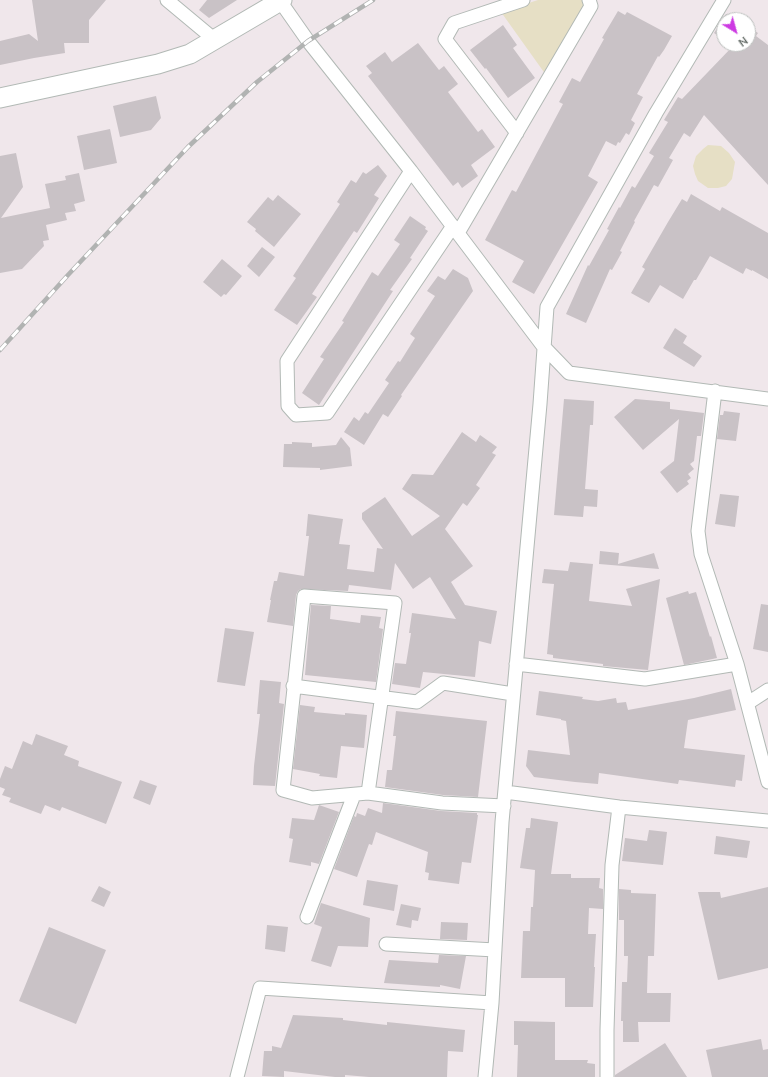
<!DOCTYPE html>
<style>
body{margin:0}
#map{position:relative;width:768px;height:1077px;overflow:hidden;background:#f0e7eb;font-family:"Nunito Sans",sans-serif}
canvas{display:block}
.north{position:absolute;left:716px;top:12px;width:40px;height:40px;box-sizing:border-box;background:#fff;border:1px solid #bfc2c0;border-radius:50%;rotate:143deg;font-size:11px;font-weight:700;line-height:16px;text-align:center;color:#5f6762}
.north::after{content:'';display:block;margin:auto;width:14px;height:18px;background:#cd3be2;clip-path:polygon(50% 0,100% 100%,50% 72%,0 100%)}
</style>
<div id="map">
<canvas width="768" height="1077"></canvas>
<div class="north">N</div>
</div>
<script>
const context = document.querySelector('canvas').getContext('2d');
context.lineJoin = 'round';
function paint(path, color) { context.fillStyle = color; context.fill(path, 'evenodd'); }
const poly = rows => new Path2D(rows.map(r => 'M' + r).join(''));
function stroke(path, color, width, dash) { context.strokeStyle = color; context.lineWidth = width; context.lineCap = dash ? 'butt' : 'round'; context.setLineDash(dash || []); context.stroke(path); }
const green = poly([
 [538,0,584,0,586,6,546,75,501,12],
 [708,145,721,146,729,153,735,162,732,179,726,186,718,188,708,188,698,181,695,174,693,166,696,156,703,149]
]);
const building = poly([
 [32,0,106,0,89,20,89,43,64,43,65,53,34,58,0,65,0,41,29,34,38,41],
 [207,0,237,0,209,18,199,10],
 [618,11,625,15,627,12,672,36,664,50,659,57,658,56,637,94,643,97,631,120,635,123,629,135,626,133,620,143,618,142,616,146,606,141,588,176,598,182,534,294,512,282,524,261,485,240,512,190,516,192,563,104,559,102,572,78,580,82,604,39,602,38],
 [726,14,731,14,739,20,724,20,724,40,714,33],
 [503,25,517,45,513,48,535,78,508,98,486,68,485,69,470,50],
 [748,26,758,33,756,36,768,45,768,185,704,115,690,137,684,133,669,158,673,160,658,187,654,185,634,221,635,222,620,251,622,252,612,270,610,269,586,323,566,314,588,265,589,266,609,230,607,229,619,207,620,208,632,186,635,188,654,156,649,153,668,122,664,120,678,97,682,99,733,46,730,44,748,44],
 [418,43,439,70,444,66,458,84,448,92,478,132,482,129,495,147,471,165,478,176,462,188,458,182,453,186,368,76,372,73,366,66,385,52,392,62],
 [156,96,161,118,151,130,120,137,113,106],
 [110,129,117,163,84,170,77,136],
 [16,153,23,187,1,218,50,208,45,184,66,180,65,176,79,173,85,201,74,204,76,211,65,213,67,220,46,225,49,240,43,241,44,246,22,269,0,273,0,156],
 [378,165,387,176,374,195,379,198,357,233,354,231,312,294,317,297,297,325,274,310,296,278,293,276,340,204,337,202,351,180,356,183,363,172,366,174],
 [691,194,720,211,722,207,768,233,768,279,752,270,752,271,746,268,743,274,710,256,696,280,694,280,683,299,660,285,649,303,631,293,645,269,642,267,668,222,682,199,687,202],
 [278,195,301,214,274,247,255,231,256,229,247,222,268,197,273,201],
 [410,216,426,227,425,229,428,231,410,258,412,259,390,290,393,291,319,405,302,393,324,359,320,357,344,322,342,321,372,272,378,276,400,244,394,240],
 [262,247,275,257,259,277,247,266],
 [222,259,242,276,226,295,224,294,221,297,203,282],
 [453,269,468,278,473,291,401,395,402,396,388,417,383,414,364,445,344,432,354,417,359,421,365,412,368,414,389,383,385,380,398,361,400,362,415,338,410,334,435,296,427,291,438,276,445,280],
 [675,328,687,336,683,343,702,356,694,367,663,348],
 [564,399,594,401,593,425,590,425,585,489,598,490,597,507,584,506,583,517,554,515],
 [635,399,670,402,670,409,704,413,701,436,697,436,694,461,690,464,694,469,688,474,691,478,687,481,689,484,677,493,660,472,674,461,679,419,643,450,614,417],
 [724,411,740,413,736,441,717,439,720,415,723,415],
 [462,432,476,442,480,435,497,447,492,453,496,455,476,485,480,488,467,506,463,503,445,529,473,566,451,582,465,605,497,611,491,644,479,641,475,677,423,672,420,688,392,684,395,663,406,664,411,633,409,633,412,613,456,619,430,577,413,589,395,563,391,590,349,585,348,591,301,589,298,591,296,595,293,626,267,622,271,600,270,600,274,581,277,581,279,572,304,576,309,536,306,536,308,514,343,519,339,544,350,545,347,569,374,572,377,548,383,549,362,519,362,513,385,497,412,536,440,516,402,489,412,474,433,475],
 [341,437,350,448,352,466,320,470,320,468,283,467,284,444,292,444,292,442,312,443,312,447,336,445],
 [720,494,739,496,735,527,715,524],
 [600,551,619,553,618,564,654,553,659,569,599,564],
 [570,562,593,564,589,601,632,606,626,589,660,579,648,670,603,666,603,664,553,658,553,655,547,654,554,584,542,583,544,569,568,571],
 [688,591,689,594,696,592,710,637,711,636,717,658,684,665,666,598],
 [761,604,768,605,768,652,753,649],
 [311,605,331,606,330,619,360,623,361,615,381,617,379,628,383,629,376,682,305,675],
 [225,628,254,632,245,686,217,682],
 [260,680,281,682,279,703,284,704,275,786,253,785,254,766,260,714,257,714],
 [731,689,736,710,688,720,684,748,745,755,742,781,736,780,735,787,679,780,678,784,599,773,598,784,575,782,534,777,526,766,528,750,570,755,566,721,561,720,561,719,536,715,539,691,583,697,582,699,598,701,616,698,617,703,626,702,628,710,694,698],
 [300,705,315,707,314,712,345,715,345,713,367,715,364,748,341,746,337,778,319,776,320,774,293,769],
 [396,711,487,721,478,797,443,795,385,787,387,770,392,770,396,736,393,736],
 [36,734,68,746,64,755,79,761,78,766,122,782,106,824,62,807,60,811,45,805,41,814,9,802,11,798,2,795,5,789,0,787,0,779,5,766,12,769,23,741,32,745],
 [140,780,157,786,150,805,133,798],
 [383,803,441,811,477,813,477,815,478,815,471,863,462,862,459,884,428,880,429,873,425,872,428,852,376,832,372,845,369,844,357,877,334,869,354,816,356,817,357,813,365,816,368,808,382,813],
 [319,805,339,812,319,864,311,862,311,866,289,862,293,839,289,838,292,818,314,820],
 [531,818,558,822,551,874,571,874,571,878,600,878,599,888,603,889,603,909,589,908,588,934,596,934,594,967,595,967,593,1007,565,1007,565,978,521,978,523,931,530,931,531,907,533,907,535,870,520,868,526,828,530,828],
 [649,830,667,832,663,865,622,861,625,838,647,841],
 [716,836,750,841,747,858,714,854],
 [367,880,398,885,394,911,363,905],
 [99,886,111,892,104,907,91,901],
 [768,887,768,968,718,980,698,892,720,892,721,898],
 [619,889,631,890,631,893,656,894,654,956,648,956,647,993,671,993,670,1022,638,1022,639,1042,623,1042,623,1021,621,1021,622,982,627,982,628,956,624,956,624,920,619,920],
 [321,903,370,918,368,947,338,946,331,967,311,961,322,927,314,924],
 [401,904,421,908,418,921,412,920,411,928,396,925],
 [441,922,468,923,467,940,440,939],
 [267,925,288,927,285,952,265,949],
 [49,927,106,950,76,1024,19,1001],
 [439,955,466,956,460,989,440,985,440,987,384,983,389,960,438,963],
 [293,1015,343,1018,343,1020,387,1025,387,1022,465,1030,463,1052,448,1051,447,1077,369,1077,345,1075,345,1077,335,1077,284,1071,284,1077,262,1076,264,1051,272,1051,272,1046,281,1048],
 [514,1021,555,1022,555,1060,588,1060,587,1063,595,1064,595,1077,517,1077,518,1045,514,1045],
 [761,1039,763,1050,768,1049,768,1077,712,1077,706,1050],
 [665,1043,687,1077,615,1077,615,1075]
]);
const street = poly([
 [167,0,215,40],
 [280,1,308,41,411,171,543,346,569,373,768,399],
 [517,133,445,39,454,23,523,0],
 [411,171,287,361,288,406,296,415,327,413,453,226],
 [458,233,591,6,589,0],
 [715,391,698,531,701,554,737,664,768,782],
 [516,664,645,679,737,664],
 [293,686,417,702,443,683,513,694],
 [748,703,768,690],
 [505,792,619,807,768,821],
 [368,793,395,603,304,596,283,790,312,798,368,793,442,803,504,806],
 [307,917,354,795],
 [386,944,495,950],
 [237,1077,260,988,492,1003],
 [485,1077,492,1003,502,822,540,404,547,307,656,113,724,0],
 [607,1077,607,1030,612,865,619,807]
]);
const secondary = poly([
 [0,98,158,64,190,54,282,0]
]);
const rail = poly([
 [0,350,68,275,188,147,257,82,308,41,373,0]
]);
paint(green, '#e6dfc5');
paint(building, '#c9c2c6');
stroke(street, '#b2b9b5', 15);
stroke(secondary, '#b2b9b5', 21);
stroke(street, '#fff', 13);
stroke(secondary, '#fff', 19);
stroke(rail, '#b1b3b2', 4.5);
stroke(rail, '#fff', 3, [9]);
</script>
